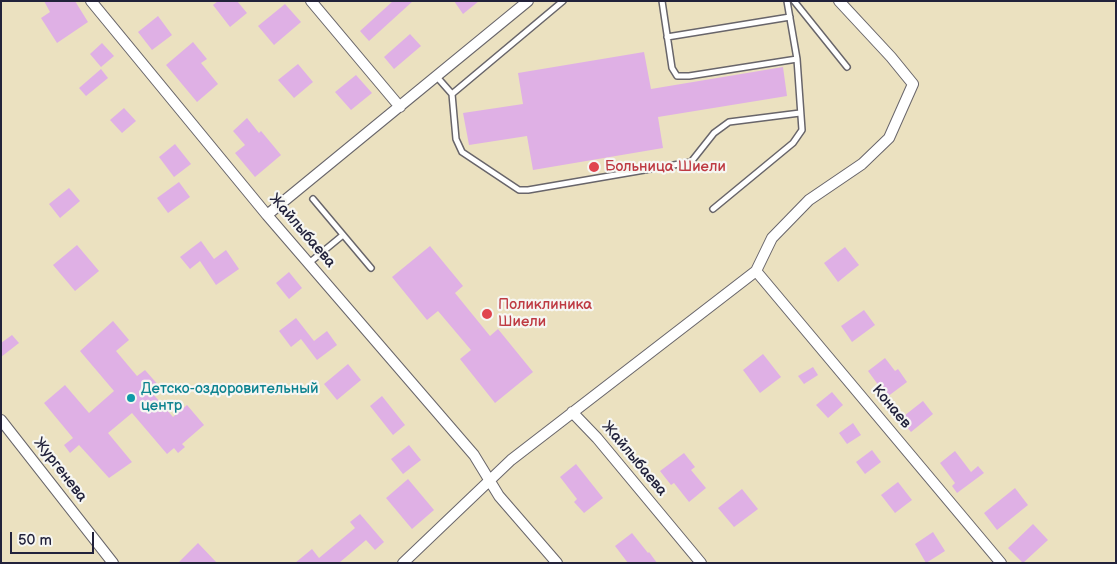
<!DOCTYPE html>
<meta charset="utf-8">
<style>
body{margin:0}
#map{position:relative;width:1117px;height:564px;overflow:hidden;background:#ebe1c0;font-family:"Balsamiq Sans",sans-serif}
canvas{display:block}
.frame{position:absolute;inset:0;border:2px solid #22223b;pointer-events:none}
.scale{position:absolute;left:10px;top:532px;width:84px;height:22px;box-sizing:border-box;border:2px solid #22223b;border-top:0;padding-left:6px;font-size:15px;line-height:18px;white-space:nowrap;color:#22223b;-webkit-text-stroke:4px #f6f6f2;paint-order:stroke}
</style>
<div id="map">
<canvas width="1117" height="564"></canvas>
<div class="frame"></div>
<div class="scale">50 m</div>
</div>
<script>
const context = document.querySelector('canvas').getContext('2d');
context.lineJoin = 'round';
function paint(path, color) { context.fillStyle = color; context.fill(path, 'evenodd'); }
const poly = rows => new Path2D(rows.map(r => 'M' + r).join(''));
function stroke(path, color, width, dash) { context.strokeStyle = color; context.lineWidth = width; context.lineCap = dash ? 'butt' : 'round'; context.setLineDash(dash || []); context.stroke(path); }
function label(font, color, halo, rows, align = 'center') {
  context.font = font + ' "Balsamiq Sans",sans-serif'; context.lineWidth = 4.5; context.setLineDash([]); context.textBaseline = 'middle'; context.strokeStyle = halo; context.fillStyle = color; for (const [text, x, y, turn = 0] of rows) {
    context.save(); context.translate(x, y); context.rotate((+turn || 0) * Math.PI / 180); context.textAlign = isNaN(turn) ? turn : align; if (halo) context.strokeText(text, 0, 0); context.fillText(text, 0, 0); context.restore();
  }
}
const building = poly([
 [44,1,75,1,88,22,57,43,41,18,50,12],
 [218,1,237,1,247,13,230,27,213,5],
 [393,1,413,1,369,41,360,31],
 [454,1,479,1,463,14],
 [285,4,301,22,274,45,258,26],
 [158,16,172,35,152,50,138,32],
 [410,34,421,46,394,69,384,57],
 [193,42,207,59,201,63,218,84,197,102,166,65],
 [102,43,114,56,101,67,90,54],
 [644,52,651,89,783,67,787,96,658,117,663,148,533,170,527,136,469,145,463,113,523,104,518,73],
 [298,64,313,82,294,98,278,80],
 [101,69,108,78,86,96,79,88],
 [356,75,372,93,351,110,335,92],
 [124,108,136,121,122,133,110,120],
 [247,118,259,133,261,131,281,155,255,177,235,153,245,145,233,131],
 [175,144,191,164,174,177,159,157],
 [179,182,190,197,168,213,157,198],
 [69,188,80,201,60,218,49,204],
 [201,241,214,259,226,250,239,269,216,285,200,261,190,269,180,257],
 [77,245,99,271,75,291,53,265],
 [430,246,463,286,455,293,490,336,498,329,533,372,495,403,460,359,471,350,438,311,427,320,392,277],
 [845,247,859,265,838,282,824,263],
 [289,272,302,288,289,299,276,283],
 [864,310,875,325,852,342,841,326],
 [296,318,314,341,327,331,337,345,317,360,301,339,291,347,279,331],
 [113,321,129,340,116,351,137,376,145,370,160,387,153,394,173,417,187,405,204,425,182,444,185,447,178,453,174,448,167,454,132,413,108,433,132,462,109,478,79,445,70,453,64,445,73,438,44,403,65,385,89,413,114,391,80,351],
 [12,335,19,343,1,357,1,343],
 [763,354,781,377,760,393,743,370],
 [885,358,895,371,898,369,907,382,887,397,868,371],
 [348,364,361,380,337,400,324,384],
 [813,367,818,375,804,384,798,376],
 [832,392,843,405,828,418,816,405],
 [382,396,405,425,393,435,370,406],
 [923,401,933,414,911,432,900,419],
 [853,423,861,435,847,444,839,433],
 [409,445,421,460,403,474,391,459],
 [872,450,881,462,865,474,856,462],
 [955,451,971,472,978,466,984,473,957,493,952,486,955,483,940,463],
 [684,453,695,467,691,470,706,488,689,502,674,483,671,485,660,471],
 [576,464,603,498,584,513,574,502,577,499,560,477],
 [408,479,434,510,412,529,386,498],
 [898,482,912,500,895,513,881,495],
 [1015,488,1028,505,997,530,984,513],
 [742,489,758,509,734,527,718,508],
 [360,514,384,542,375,550,366,540,339,563,295,563,312,549,319,558,355,528,350,522],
 [1033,524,1048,540,1023,563,1008,548],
 [933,532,945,551,926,563,915,544],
 [632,533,648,553,649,552,657,563,628,563,615,546],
 [198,543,217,563,178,563]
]);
const lane = poly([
 [662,1,672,68,677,76,689,76,797,59],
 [794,1,847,67],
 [667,37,790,17],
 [437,77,452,94,456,139,462,152,519,190,528,190,691,162,714,133,729,122,800,113],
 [452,94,563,1],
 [313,199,371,268],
 [713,209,793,143,802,130,797,59,787,1],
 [309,263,343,235]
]);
const street = poly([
 [91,1,267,215,474,455,499,496,557,563],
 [311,1,400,107],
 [267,215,528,1],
 [756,271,1001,563],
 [572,412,597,438,701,563],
 [1,420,113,563],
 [403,563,511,460,756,271,772,238,809,200,862,164,889,138,913,84,891,57,839,1]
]);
const markers = [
 [594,167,6,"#e0444e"],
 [487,314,6,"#e0444e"],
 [131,398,5,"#0f9aa8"]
];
const healthNames = [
 ["Больница Шиели",605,167],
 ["Поликлиника",498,305],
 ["Шиели",498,322]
];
const streetNames = [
 ["Жайлыбаева",302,231,49],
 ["Конаев",891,407,50],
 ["Жайлыбаева",634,459,50],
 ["Жургенева",60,470,52]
];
const cultureNames = [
 ["Детско-оздоровительный",141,389],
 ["центр",141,406]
];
paint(building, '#dfb0e5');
stroke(lane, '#68656a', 8);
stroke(street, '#68656a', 12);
stroke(lane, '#fff', 5);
stroke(street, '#fff', 10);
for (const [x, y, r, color] of markers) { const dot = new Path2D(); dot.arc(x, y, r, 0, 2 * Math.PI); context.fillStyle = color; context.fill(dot); stroke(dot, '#f6f6f2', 2); }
label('15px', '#be3a42', '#f6f6f2', healthNames, 'left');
label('15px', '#22223b', '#f6f6f2', streetNames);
label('15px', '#0d838f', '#f6f6f2', cultureNames, 'left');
</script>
